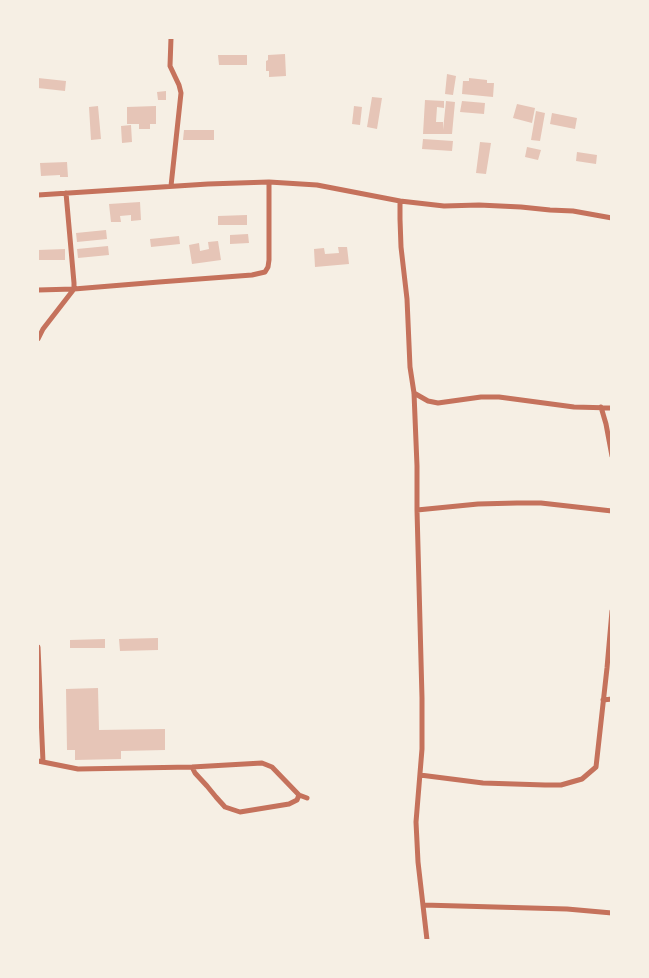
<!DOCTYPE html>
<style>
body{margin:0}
#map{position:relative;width:649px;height:978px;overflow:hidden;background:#f6efe4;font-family:Quicksand,sans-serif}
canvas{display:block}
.frame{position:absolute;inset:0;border:39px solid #f6efe4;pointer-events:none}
</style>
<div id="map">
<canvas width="649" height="978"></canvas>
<div class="frame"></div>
</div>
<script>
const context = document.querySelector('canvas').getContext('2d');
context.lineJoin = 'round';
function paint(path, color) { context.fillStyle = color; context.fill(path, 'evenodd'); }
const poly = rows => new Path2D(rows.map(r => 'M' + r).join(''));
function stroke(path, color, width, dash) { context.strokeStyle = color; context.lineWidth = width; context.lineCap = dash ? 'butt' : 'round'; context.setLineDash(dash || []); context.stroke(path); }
const building = poly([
 [285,54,286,76,269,77,269,71,266,71,266,61,268,60,268,55],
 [218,55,247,55,247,65,219,65],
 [447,74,456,76,453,95,445,94],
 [38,78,66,81,65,91,38,88],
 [469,78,487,80,487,83,494,83,493,97,462,94,463,81,469,81],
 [166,91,166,100,158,100,157,92],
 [372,97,382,98,377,129,367,127],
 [425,100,444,101,444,108,437,107,436,122,443,122,443,130,446,101,455,102,452,134,423,134],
 [462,101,485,103,484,114,460,112],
 [517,104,535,108,532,123,513,118],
 [98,106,101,139,91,140,89,107],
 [156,106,156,124,150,124,150,129,139,129,139,124,127,124,127,107],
 [354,106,362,107,360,125,352,124],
 [536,111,545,113,540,141,531,140],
 [552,113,577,118,575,129,550,124],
 [131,125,132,142,122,143,121,126],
 [184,130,214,130,214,140,183,140],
 [423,139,453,141,452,151,422,149],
 [480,142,491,143,486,174,476,173],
 [527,147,541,150,538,160,525,157],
 [577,152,597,155,596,164,576,161],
 [67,162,68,177,60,177,60,175,41,176,40,163],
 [140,202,141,220,131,221,131,215,120,216,121,222,111,222,109,204],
 [247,215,247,225,218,225,218,216],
 [106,230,107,239,77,242,76,233],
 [248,234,249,243,230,244,230,235],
 [179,236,180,244,151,247,150,239],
 [218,241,221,260,192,264,189,245,199,243,200,251,209,249,208,242],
 [108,246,109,255,78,258,77,249],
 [338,247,347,247,349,264,315,267,314,249,324,248,325,254,339,253],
 [65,249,65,260,38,260,38,250],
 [158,638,158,650,120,651,119,639],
 [105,639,105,648,70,648,70,640],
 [98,688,99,730,165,729,165,750,121,751,121,759,75,760,75,750,67,750,66,689]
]);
const minor = poly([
 [171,186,181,93,179,85,170,66,171,38],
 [38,195,208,184,269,182,317,185,400,201,400,219,401,247,407,299,410,367,414,393,417,466,417,510,422,698,422,749,416,822,418,862,427,940],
 [400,201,444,206,479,205,521,207,550,210,573,211,612,218],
 [38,290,74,289,159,282,252,275,265,272,268,267,269,260,269,182],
 [38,339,43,329,74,289,74,283,66,193],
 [414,393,428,401,438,403,481,397,499,397,574,407,612,408],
 [601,407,606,424,612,456],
 [417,510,478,504,517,503,541,503,612,511],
 [38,647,43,762],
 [603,700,612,699],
 [38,761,78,769,192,767,262,763,272,767,299,795,307,798],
 [192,767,195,773,207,786,216,797,225,807,240,812,289,804,297,800,299,795],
 [420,775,483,783,545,785,561,785,582,779,596,767,607,668,612,611],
 [423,905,567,909,612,913]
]);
paint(building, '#e6c5b7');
stroke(minor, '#c5725c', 5);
</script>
